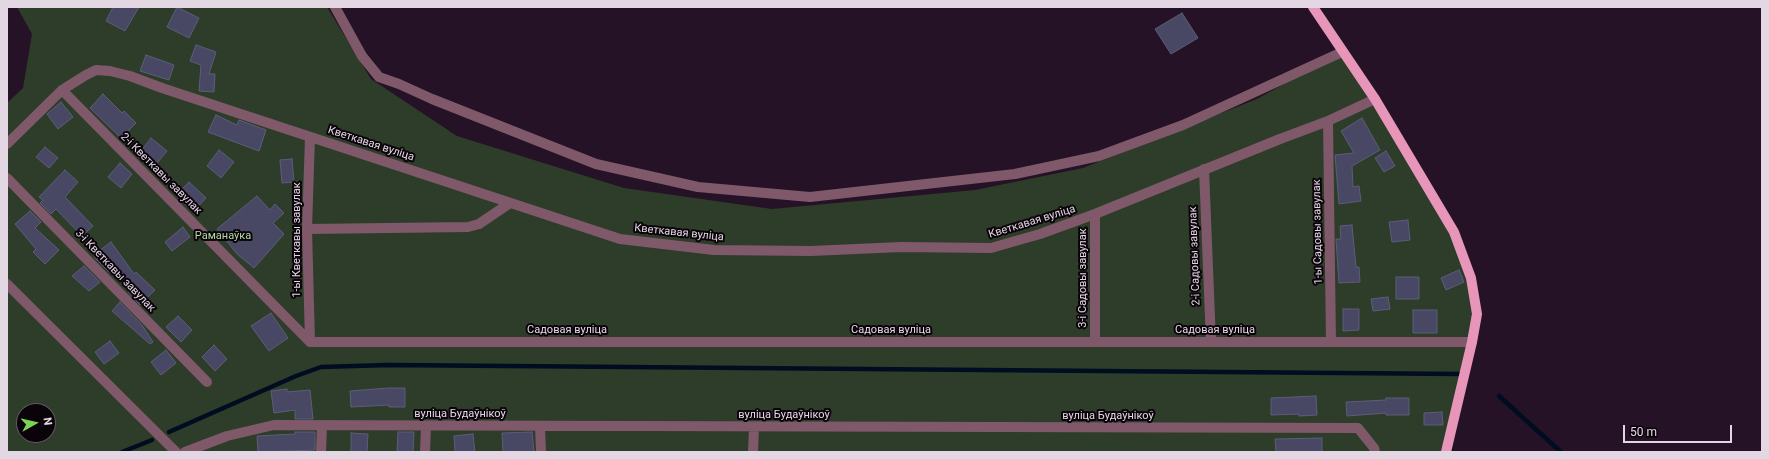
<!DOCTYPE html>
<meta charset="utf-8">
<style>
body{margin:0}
#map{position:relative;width:1769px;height:459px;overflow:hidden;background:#261226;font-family:Roboto,sans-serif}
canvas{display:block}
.frame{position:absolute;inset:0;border:8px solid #e4d7e4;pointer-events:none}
.north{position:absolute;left:16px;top:403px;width:40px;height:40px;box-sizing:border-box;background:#0a040a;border:1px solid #615861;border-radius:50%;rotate:82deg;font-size:11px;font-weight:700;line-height:16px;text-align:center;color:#e4d7e4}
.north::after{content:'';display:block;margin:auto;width:14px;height:18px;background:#7dd154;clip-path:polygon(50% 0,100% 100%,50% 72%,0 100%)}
.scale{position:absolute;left:1623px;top:425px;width:109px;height:18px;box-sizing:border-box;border:2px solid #e4d7e4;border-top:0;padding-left:5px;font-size:12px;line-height:14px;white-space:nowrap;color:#e4d7e4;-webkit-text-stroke:3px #0a040a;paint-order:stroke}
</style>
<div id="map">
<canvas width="1769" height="459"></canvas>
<div class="frame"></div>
<div class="north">N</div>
<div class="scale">50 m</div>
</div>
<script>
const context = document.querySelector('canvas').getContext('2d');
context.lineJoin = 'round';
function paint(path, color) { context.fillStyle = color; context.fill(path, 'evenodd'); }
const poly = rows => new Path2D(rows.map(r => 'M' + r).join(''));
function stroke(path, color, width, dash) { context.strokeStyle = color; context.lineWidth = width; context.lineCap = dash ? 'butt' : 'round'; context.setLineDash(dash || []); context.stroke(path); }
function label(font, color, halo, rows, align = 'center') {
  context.font = font + ' Roboto,sans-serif'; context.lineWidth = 4; context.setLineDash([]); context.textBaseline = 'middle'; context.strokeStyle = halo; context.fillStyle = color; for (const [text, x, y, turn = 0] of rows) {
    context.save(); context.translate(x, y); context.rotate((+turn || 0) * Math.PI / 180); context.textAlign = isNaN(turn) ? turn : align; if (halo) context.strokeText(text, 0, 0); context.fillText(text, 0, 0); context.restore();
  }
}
const green = poly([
 [17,7,327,7,371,79,457,136,624,188,772,209,975,190,1083,168,1257,99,1342,52,1454,232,1477,314,1443,452,7,452,7,103,23,88,32,34],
 [24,411,48,411,48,435,24,435]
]);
const stream = poly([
 [1499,396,1561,452],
 [169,432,296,376,321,367,388,365,1460,374],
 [122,452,152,440]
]);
const building = poly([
 [113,7,139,7,125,31,106,21,113,7],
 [177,7,199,18,189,38,167,27,177,7],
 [1182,13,1198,38,1171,54,1155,29,1182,13],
 [196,45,216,52,209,74,215,74,214,92,199,91,201,65,190,61,196,45],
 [146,55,174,65,169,80,140,71,146,55],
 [103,94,122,113,124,111,136,123,121,138,90,108,103,94],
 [61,102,73,117,58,129,47,114,61,102],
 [216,115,237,125,239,120,266,130,259,151,208,132,216,115],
 [1362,118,1380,150,1352,166,1353,187,1359,186,1361,201,1339,204,1335,155,1354,153,1341,131,1362,118],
 [151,138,167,151,152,169,137,156,151,138],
 [45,147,58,158,49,168,36,157,45,147],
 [219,150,234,162,221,178,207,166,219,150],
 [1386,151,1395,166,1384,172,1375,158,1386,151],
 [292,159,294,182,282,183,280,160,292,159],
 [120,163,132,174,121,188,108,177,120,163],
 [65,170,78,182,65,197,93,226,82,236,56,209,51,214,40,203,43,200,39,197,65,170],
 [189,182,206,198,193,212,176,195,189,182],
 [257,196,270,210,275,204,284,213,273,223,284,234,254,268,237,254,217,229,257,196],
 [30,211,41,222,35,228,59,250,45,264,33,252,36,249,15,224,30,211],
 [1408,220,1410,240,1392,242,1389,222,1408,220],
 [1352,225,1356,267,1359,267,1360,282,1339,283,1336,239,1341,239,1340,226,1352,225],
 [183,227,190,237,172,251,165,242,183,227],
 [111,242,134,274,136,272,155,290,140,305,128,292,131,289,113,270,110,273,94,257,100,252,99,251,111,242],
 [84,266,100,282,89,291,72,276,84,266],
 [1459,270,1464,282,1446,290,1441,278,1459,270],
 [1396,277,1419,277,1419,299,1396,299,1396,277],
 [1388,297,1390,309,1373,311,1371,299,1388,297],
 [120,302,142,325,153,342,150,344,112,311,120,302],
 [1343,309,1359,309,1359,330,1343,331,1343,309],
 [1413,310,1437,310,1437,333,1413,333,1413,310],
 [271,313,288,338,269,351,251,326,271,313],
 [178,316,192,330,181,342,166,327,178,316],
 [110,341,119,353,104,364,95,352,110,341],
 [214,345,227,359,215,371,202,357,214,345],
 [166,350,176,363,161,375,151,362,166,350],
 [389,388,405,388,405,407,389,407,389,405,351,407,350,391,389,388],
 [287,389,287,392,310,390,313,419,295,419,295,410,274,413,271,391,287,389],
 [1316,396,1317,415,1299,416,1299,414,1271,415,1271,398,1316,396],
 [1386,398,1409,398,1409,415,1386,415,1386,413,1347,416,1346,402,1386,400,1386,398],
 [1442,412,1443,425,1424,425,1424,413,1442,412],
 [295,432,315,432,315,450,258,452,257,436,295,434,295,432],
 [398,432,414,432,413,452,397,452,398,432],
 [532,432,534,452,503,452,502,433,532,432],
 [351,433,368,434,367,452,351,452,351,433],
 [473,434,475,452,455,452,454,436,473,434],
 [1322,438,1322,452,1276,452,1275,439,1322,438]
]);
const minor = poly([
 [335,7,362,56,379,77,399,84,432,99,596,164,698,187,810,197,1015,174,1099,156,1183,125,1342,52],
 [62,90,310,342],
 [1328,121,1331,342],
 [7,144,62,90,86,75,96,70,110,71,130,76,162,88,620,239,714,250,811,251,901,247,991,248,1040,234,1095,214,1280,139,1328,121,1375,99],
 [1204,169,1211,342],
 [7,178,207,382],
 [307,229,468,227,479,224,510,203],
 [7,284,176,452],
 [310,342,1472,342],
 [310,342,307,229,310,137],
 [1095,342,1095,214],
 [540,426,541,452],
 [185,452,227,436,274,425,1358,428,1374,448,1375,452],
 [321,452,322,425],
 [425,452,426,426],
 [753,452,754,427]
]);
const major = poly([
 [1313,7,1375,99,1454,232,1471,278,1477,314,1472,342,1446,452]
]);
const streetNames = [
 ["Кветкавая вуліца",371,144,18],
 ["2-і Кветкавы завулак",161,174,45],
 ["Кветкавая вуліца",1032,222,-17],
 ["1-ы Садовы завулак",1318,232,-91],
 ["Кветкавая вуліца",679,233,6],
 ["1-ы Кветкавы завулак",297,240,-90],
 ["2-і Садовы завулак",1195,256,-92],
 ["3-і Кветкавы завулак",115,271,46],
 ["3-і Садовы завулак",1083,278,-90],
 ["Садовая вуліца",567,330],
 ["Садовая вуліца",891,330],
 ["Садовая вуліца",1215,330],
 ["вуліца Будаўнікоў",460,414],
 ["вуліца Будаўнікоў",784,415],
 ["вуліца Будаўнікоў",1108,416]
];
const parkNames = [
 ["Раманаўка",223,236]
];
paint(green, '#2d3d29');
stroke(stream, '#000c20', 4.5);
paint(building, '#484864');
stroke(building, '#5c5d7a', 1);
stroke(minor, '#7f5969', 10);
stroke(major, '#e796b9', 10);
label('11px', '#e4d7e4', '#0a040a', streetNames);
label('11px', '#b0dea2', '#0a040a', parkNames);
</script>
